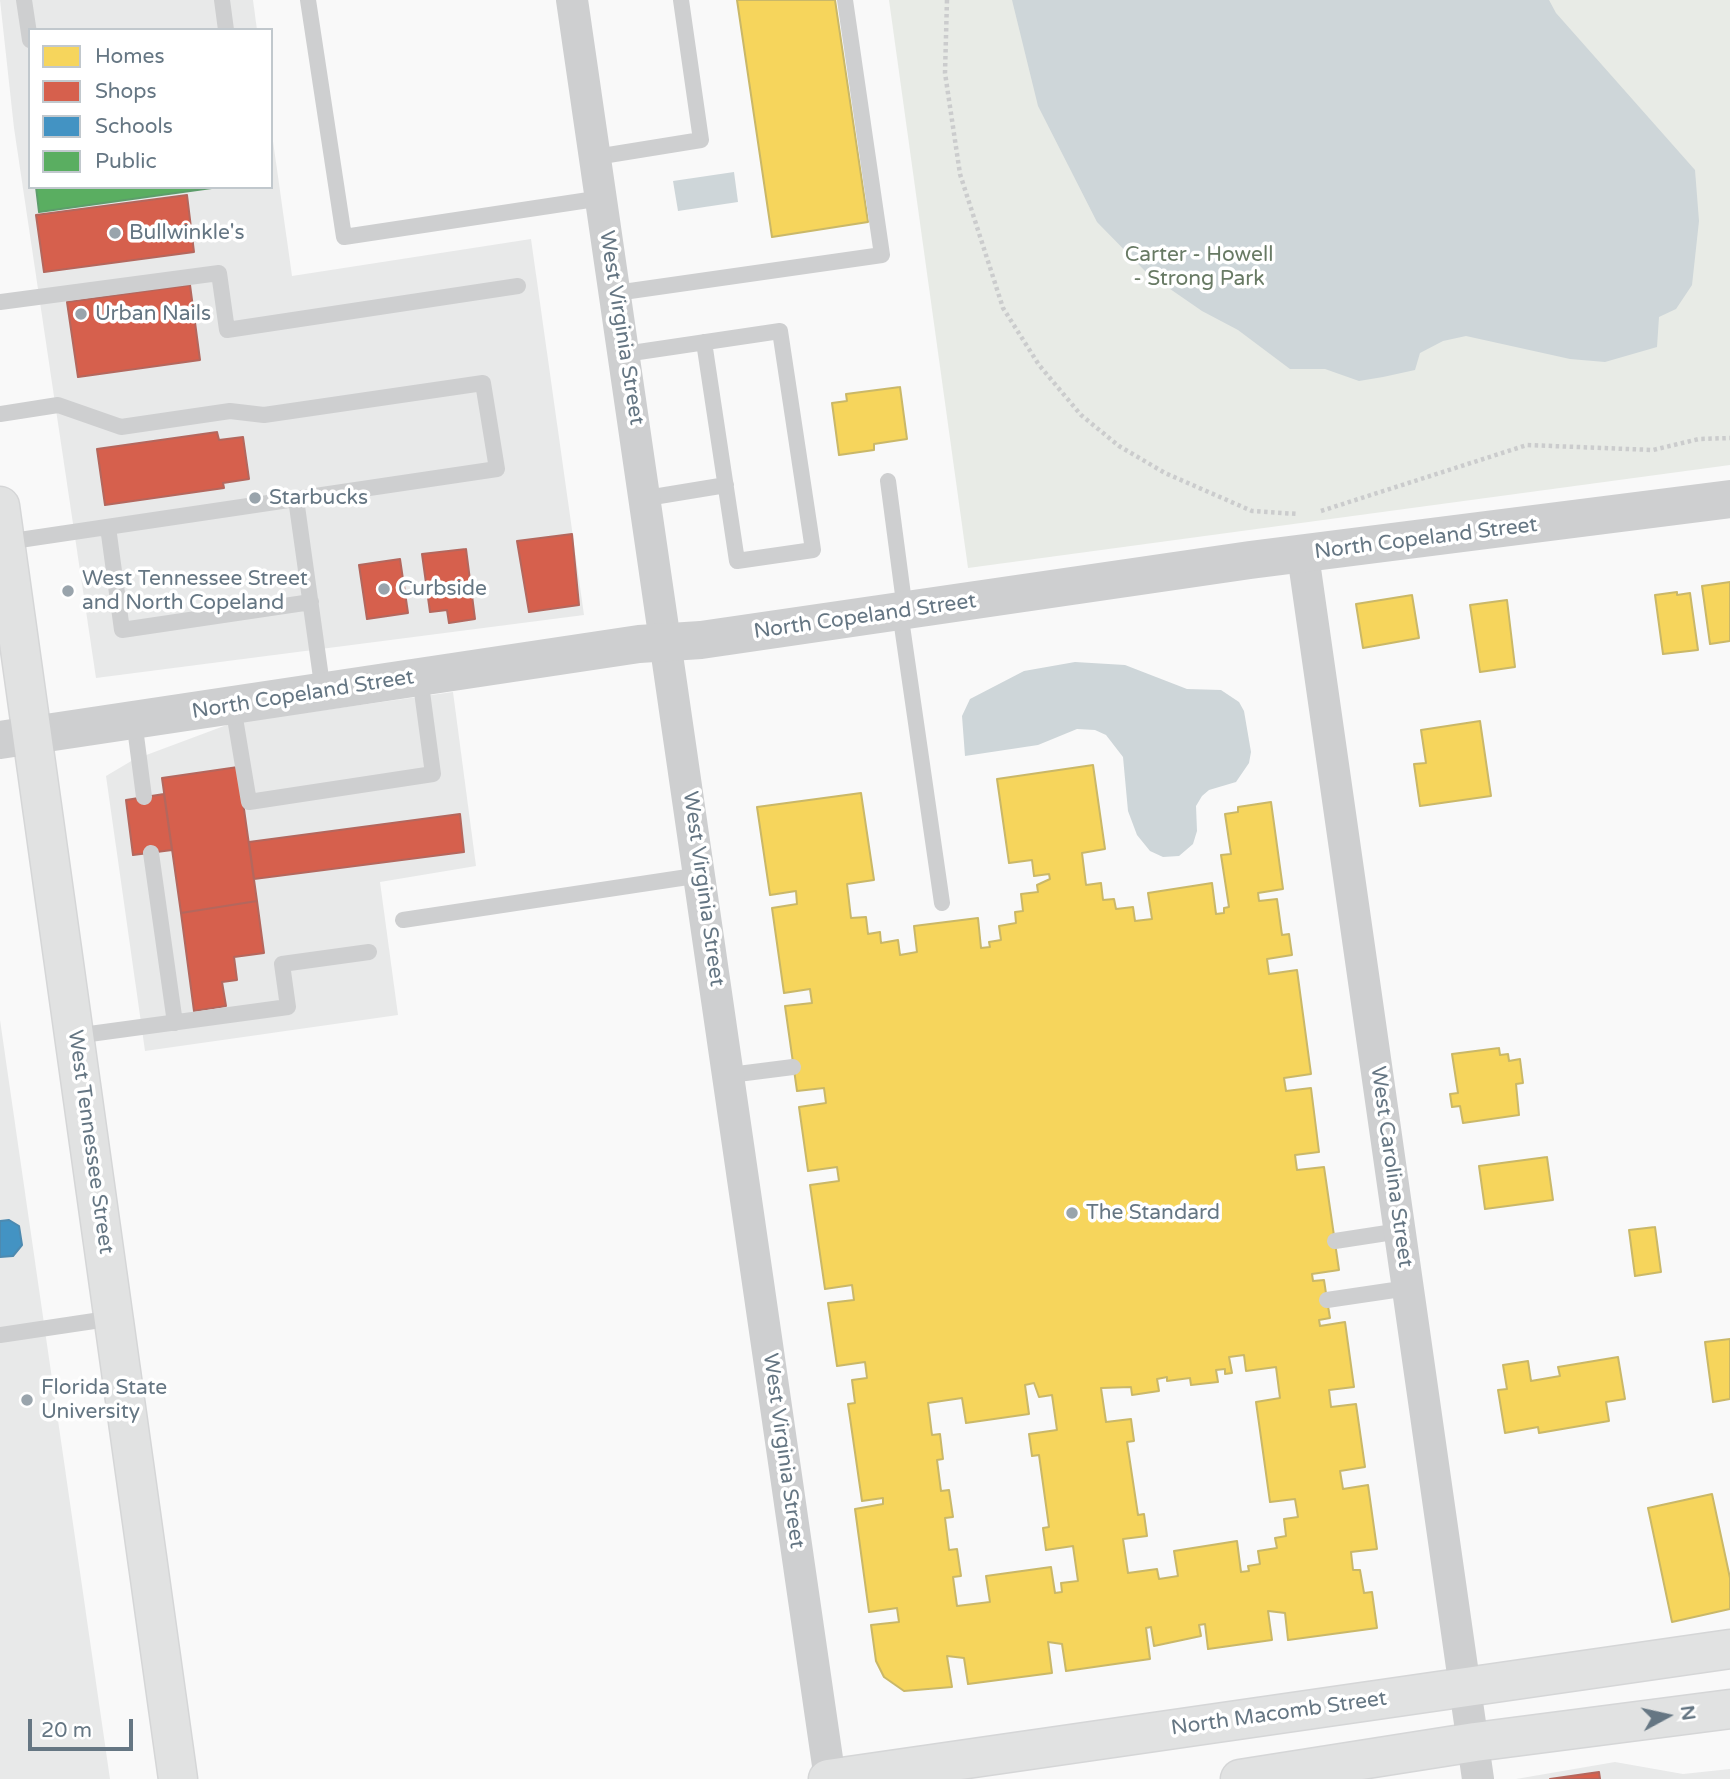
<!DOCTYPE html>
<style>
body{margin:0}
#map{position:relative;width:1730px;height:1779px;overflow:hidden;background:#f9f9f9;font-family:"Varela Round",sans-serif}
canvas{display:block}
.legend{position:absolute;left:28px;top:28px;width:245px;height:161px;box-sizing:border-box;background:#fff;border:2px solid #c1c8cd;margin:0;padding:9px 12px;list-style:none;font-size:21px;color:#657683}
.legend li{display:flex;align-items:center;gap:14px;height:35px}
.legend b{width:35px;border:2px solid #c1c8cd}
.north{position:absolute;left:1632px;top:1681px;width:70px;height:70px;-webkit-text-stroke:5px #fff;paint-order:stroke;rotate:82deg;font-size:19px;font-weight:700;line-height:28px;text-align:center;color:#657683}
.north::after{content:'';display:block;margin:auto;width:24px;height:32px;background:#657683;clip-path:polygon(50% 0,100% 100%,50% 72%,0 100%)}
.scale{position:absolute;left:28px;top:1719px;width:105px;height:32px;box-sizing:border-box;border:4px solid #657683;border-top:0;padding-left:9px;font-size:21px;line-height:24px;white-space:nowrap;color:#657683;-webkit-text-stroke:5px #fff;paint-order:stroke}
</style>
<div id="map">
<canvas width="1730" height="1779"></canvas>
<ul class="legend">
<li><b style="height:19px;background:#f6d55c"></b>Homes</li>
<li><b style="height:19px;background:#d6604d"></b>Shops</li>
<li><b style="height:19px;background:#4393c3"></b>Schools</li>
<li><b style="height:19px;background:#5aae61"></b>Public</li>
</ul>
<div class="north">N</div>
<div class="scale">20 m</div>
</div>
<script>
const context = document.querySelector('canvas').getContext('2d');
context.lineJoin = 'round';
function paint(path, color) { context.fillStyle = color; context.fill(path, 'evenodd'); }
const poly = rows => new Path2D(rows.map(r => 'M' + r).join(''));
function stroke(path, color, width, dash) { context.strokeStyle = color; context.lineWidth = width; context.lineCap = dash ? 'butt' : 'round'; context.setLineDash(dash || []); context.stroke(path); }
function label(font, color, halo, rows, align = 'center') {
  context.font = font + ' "Varela Round",sans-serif'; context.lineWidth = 7; context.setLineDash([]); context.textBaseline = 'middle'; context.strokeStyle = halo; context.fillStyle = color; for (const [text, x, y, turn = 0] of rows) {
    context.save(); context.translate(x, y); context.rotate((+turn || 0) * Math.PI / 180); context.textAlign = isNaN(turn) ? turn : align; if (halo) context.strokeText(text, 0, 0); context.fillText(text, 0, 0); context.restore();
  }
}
const built = poly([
 [0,0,253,0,257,30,30,30,30,187,271,187,271,127,292,276,531,239,584,615,96,678,14,128],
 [453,692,476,866,380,882,398,1015,145,1051,106,776,133,760,232,723],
 [0,1020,110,1779,0,1779],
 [1615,1762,1683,1774,1730,1769,1730,1779,1516,1779]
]);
const green = poly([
 [889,0,1730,0,1730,465,968,568]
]);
const water = poly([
 [1012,0,1549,0,1556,13,1695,170,1699,221,1692,285,1676,309,1659,317,1657,347,1605,362,1570,359,1466,336,1443,341,1420,353,1415,370,1383,377,1359,381,1325,369,1290,369,1238,330,1202,311,1147,273,1097,222,1038,106],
 [734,172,738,202,678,211,673,181],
 [1075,662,1125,665,1187,689,1221,690,1239,702,1244,711,1251,752,1249,763,1236,782,1209,790,1202,796,1196,806,1197,831,1193,844,1179,856,1163,857,1150,851,1137,835,1128,811,1123,757,1106,735,1095,730,1077,729,1038,745,965,756,962,716,970,699,1024,671]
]);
const homes = poly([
 [737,0,835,0,868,222,772,237,737,0],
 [900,387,907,439,874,444,874,450,839,455,832,403,847,401,846,394,900,387],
 [1730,582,1730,641,1710,644,1702,586,1730,582],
 [1677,592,1677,595,1690,593,1698,650,1663,654,1655,595,1677,592],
 [1412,595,1419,638,1363,648,1356,604,1412,595],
 [1507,600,1515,667,1480,672,1470,605,1507,600],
 [1480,721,1491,796,1420,806,1414,764,1426,763,1421,730,1480,721],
 [1093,765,1105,849,1082,853,1086,885,1101,883,1103,900,1114,899,1116,909,1133,907,1135,921,1152,919,1148,893,1212,883,1216,914,1224,913,1224,908,1229,907,1221,855,1231,854,1225,814,1238,812,1238,807,1271,802,1283,889,1258,893,1259,901,1277,899,1282,935,1289,934,1292,955,1267,959,1269,974,1297,970,1311,1074,1284,1078,1286,1091,1311,1088,1319,1152,1295,1155,1297,1170,1324,1167,1339,1270,1312,1274,1313,1281,1324,1280,1327,1300,1330,1318,1319,1320,1320,1326,1345,1322,1354,1387,1329,1390,1331,1407,1356,1404,1365,1467,1340,1471,1343,1489,1368,1485,1377,1549,1351,1552,1353,1570,1360,1570,1364,1593,1372,1592,1377,1628,1288,1640,1285,1613,1268,1611,1272,1640,1208,1649,1205,1624,1199,1625,1201,1636,1154,1646,1151,1627,1146,1628,1150,1659,1066,1671,1062,1644,1048,1642,1052,1673,968,1684,964,1658,947,1656,952,1687,904,1691,884,1677,876,1661,871,1625,899,1622,897,1608,869,1612,855,1509,883,1504,883,1498,862,1501,848,1404,855,1403,852,1380,867,1378,865,1362,837,1366,828,1303,854,1300,852,1285,825,1289,810,1185,839,1181,837,1167,808,1171,799,1107,826,1103,824,1088,797,1091,785,1006,812,1003,810,989,784,993,772,908,797,904,796,891,770,895,757,807,861,793,874,880,847,884,851,918,866,917,868,934,880,932,881,943,898,940,900,955,917,952,914,926,978,918,981,948,990,947,989,942,1001,940,999,926,1016,923,1015,912,1023,911,1021,894,1038,892,1037,885,1050,879,1049,874,1034,876,1032,860,1009,863,997,779,1093,765],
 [1244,1355,1246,1371,1276,1367,1280,1398,1256,1402,1270,1502,1295,1499,1298,1517,1284,1519,1286,1536,1275,1538,1277,1548,1258,1551,1260,1564,1248,1566,1249,1571,1241,1572,1237,1541,1174,1551,1178,1576,1159,1579,1157,1569,1128,1573,1123,1539,1147,1536,1144,1514,1138,1515,1127,1442,1134,1441,1131,1419,1106,1422,1101,1388,1131,1387,1132,1395,1159,1391,1157,1379,1167,1377,1167,1381,1190,1378,1191,1385,1218,1382,1216,1370,1225,1369,1225,1374,1232,1373,1229,1357,1244,1355],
 [1034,1383,1039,1397,1052,1395,1057,1430,1029,1434,1032,1456,1039,1455,1049,1527,1043,1528,1046,1550,1073,1546,1078,1581,1061,1583,1062,1592,1055,1593,1051,1567,986,1576,990,1602,957,1606,953,1577,961,1576,957,1549,949,1550,945,1518,953,1517,949,1490,941,1491,937,1460,943,1459,940,1434,932,1435,928,1403,962,1398,966,1423,1029,1414,1025,1385,1034,1383],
 [1499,1048,1500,1055,1508,1054,1509,1061,1520,1059,1523,1083,1516,1084,1519,1115,1463,1123,1460,1106,1452,1107,1450,1094,1458,1093,1452,1054,1499,1048],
 [1547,1157,1553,1200,1485,1209,1479,1166,1547,1157],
 [1655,1227,1661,1272,1635,1276,1629,1230,1655,1227],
 [1730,1339,1730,1399,1713,1402,1705,1342,1730,1339],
 [1618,1357,1625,1399,1606,1402,1609,1421,1539,1433,1538,1427,1505,1433,1498,1390,1507,1389,1503,1365,1528,1361,1531,1381,1560,1376,1558,1367,1618,1357],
 [1712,1494,1730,1578,1730,1609,1672,1622,1648,1508,1712,1494]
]);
const shops = poly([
 [187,195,194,252,44,272,36,215,187,195],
 [190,285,200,360,78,377,67,302,190,285],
 [217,432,219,440,243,437,249,479,223,483,224,488,105,505,97,449,217,432],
 [572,534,579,605,529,612,517,541,572,534],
 [466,549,475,619,449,623,447,610,430,612,422,554,466,549],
 [400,559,408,613,367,619,359,565,400,559],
 [238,767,257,901,181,913,162,778,238,767],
 [164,794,172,850,133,855,126,800,164,794],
 [460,814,464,852,254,879,249,842,460,814],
 [257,901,264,953,234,957,237,980,222,982,226,1006,194,1011,181,913,257,901],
 [1599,1772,1600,1779,1550,1779,1599,1772]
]);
const schools = poly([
 [9,1220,19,1226,22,1245,13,1256,0,1257,0,1221,9,1220]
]);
const public = poly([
 [36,187,219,187,39,212,36,187]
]);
const path = poly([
 [947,0,945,73,960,174,1003,308,1039,365,1081,415,1119,446,1165,473,1252,511,1298,514],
 [1321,511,1527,445,1653,450,1699,439,1730,438]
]);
const service = poly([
 [24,0,30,40],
 [222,0,226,30],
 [308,0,344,237,602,198],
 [596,157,701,140,681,0],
 [616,293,882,255,845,0],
 [0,302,219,273,227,330,518,286],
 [625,354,780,331,813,550,737,561,704,342],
 [0,414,58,405,121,427,230,411,264,415,483,383,497,469,6,542],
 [888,481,905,610],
 [647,498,726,485],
 [296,499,323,692],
 [108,527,122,630,311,602],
 [900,612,942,903],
 [233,706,249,802,433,774,420,677],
 [134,720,144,797],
 [151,853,175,1023],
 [403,920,701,875],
 [75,1036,288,1007,282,964,369,952],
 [730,1075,793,1067],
 [1335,1241,1400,1231],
 [1327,1300,1408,1288],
 [0,1335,114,1318]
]);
const minor = poly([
 [572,0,830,1779],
 [1303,555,1478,1779]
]);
const tertiary = poly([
 [0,740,639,644,701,640,1250,560,1730,499]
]);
const secondary = poly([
 [828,1779,1730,1649],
 [1240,1779,1475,1742,1730,1709]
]);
const primary = poly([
 [0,506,178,1779]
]);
const markers = [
 [115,233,7,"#99a4ac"],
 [81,314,7,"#99a4ac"],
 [255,498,7,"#99a4ac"],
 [384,589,7,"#99a4ac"],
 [68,591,7,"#99a4ac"],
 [1072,1213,7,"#99a4ac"],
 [27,1400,7,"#99a4ac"]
];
const poiNames = [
 ["Bullwinkle's",129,233],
 ["Urban Nails",95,314],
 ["Starbucks",269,498],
 ["West Tennessee Street",82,579],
 ["and North Copeland",82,603],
 ["Curbside",398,589],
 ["The Standard",1086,1213],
 ["Florida State",41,1388],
 ["University",41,1412]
];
const parkNames = [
 ["Carter - Howell",1199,255],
 ["- Strong Park",1199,279]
];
const streetNames = [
 ["West Virginia Street",621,328,81],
 ["North Copeland Street",1426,539,-7],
 ["North Copeland Street",865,617,-8],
 ["North Copeland Street",303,695,-9],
 ["West Virginia Street",703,889,82],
 ["West Tennessee Street",90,1142,82],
 ["West Carolina Street",1391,1167,82],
 ["West Virginia Street",783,1451,82],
 ["North Macomb Street",1279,1714,-8]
];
paint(built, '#e8e9e9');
paint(green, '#e8ebe6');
paint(water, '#ced6d9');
paint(homes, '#f6d55c');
stroke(homes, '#cab868', 2);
paint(shops, '#d6604d');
stroke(shops, '#b4675d', 2);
paint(schools, '#4393c3');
stroke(schools, '#4d8ab0', 2);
paint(public, '#5aae61');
stroke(public, '#5d9d6b', 2);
stroke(secondary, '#d5d6d7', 41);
stroke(primary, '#d5d6d7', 41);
stroke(path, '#cbcccd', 4.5, [3.5, 3.5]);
stroke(service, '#cecfd0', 16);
stroke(minor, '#cecfd0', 32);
stroke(tertiary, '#cecfd0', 38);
stroke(secondary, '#e1e2e2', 38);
stroke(primary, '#e1e2e2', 38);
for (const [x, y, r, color] of markers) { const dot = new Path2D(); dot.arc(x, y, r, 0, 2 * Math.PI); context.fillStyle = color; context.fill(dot); stroke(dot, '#fff', 2.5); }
label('21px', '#657683', '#fff', poiNames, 'left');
label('21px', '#687a64', '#fff', parkNames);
label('21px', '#657683', '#fff', streetNames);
</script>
